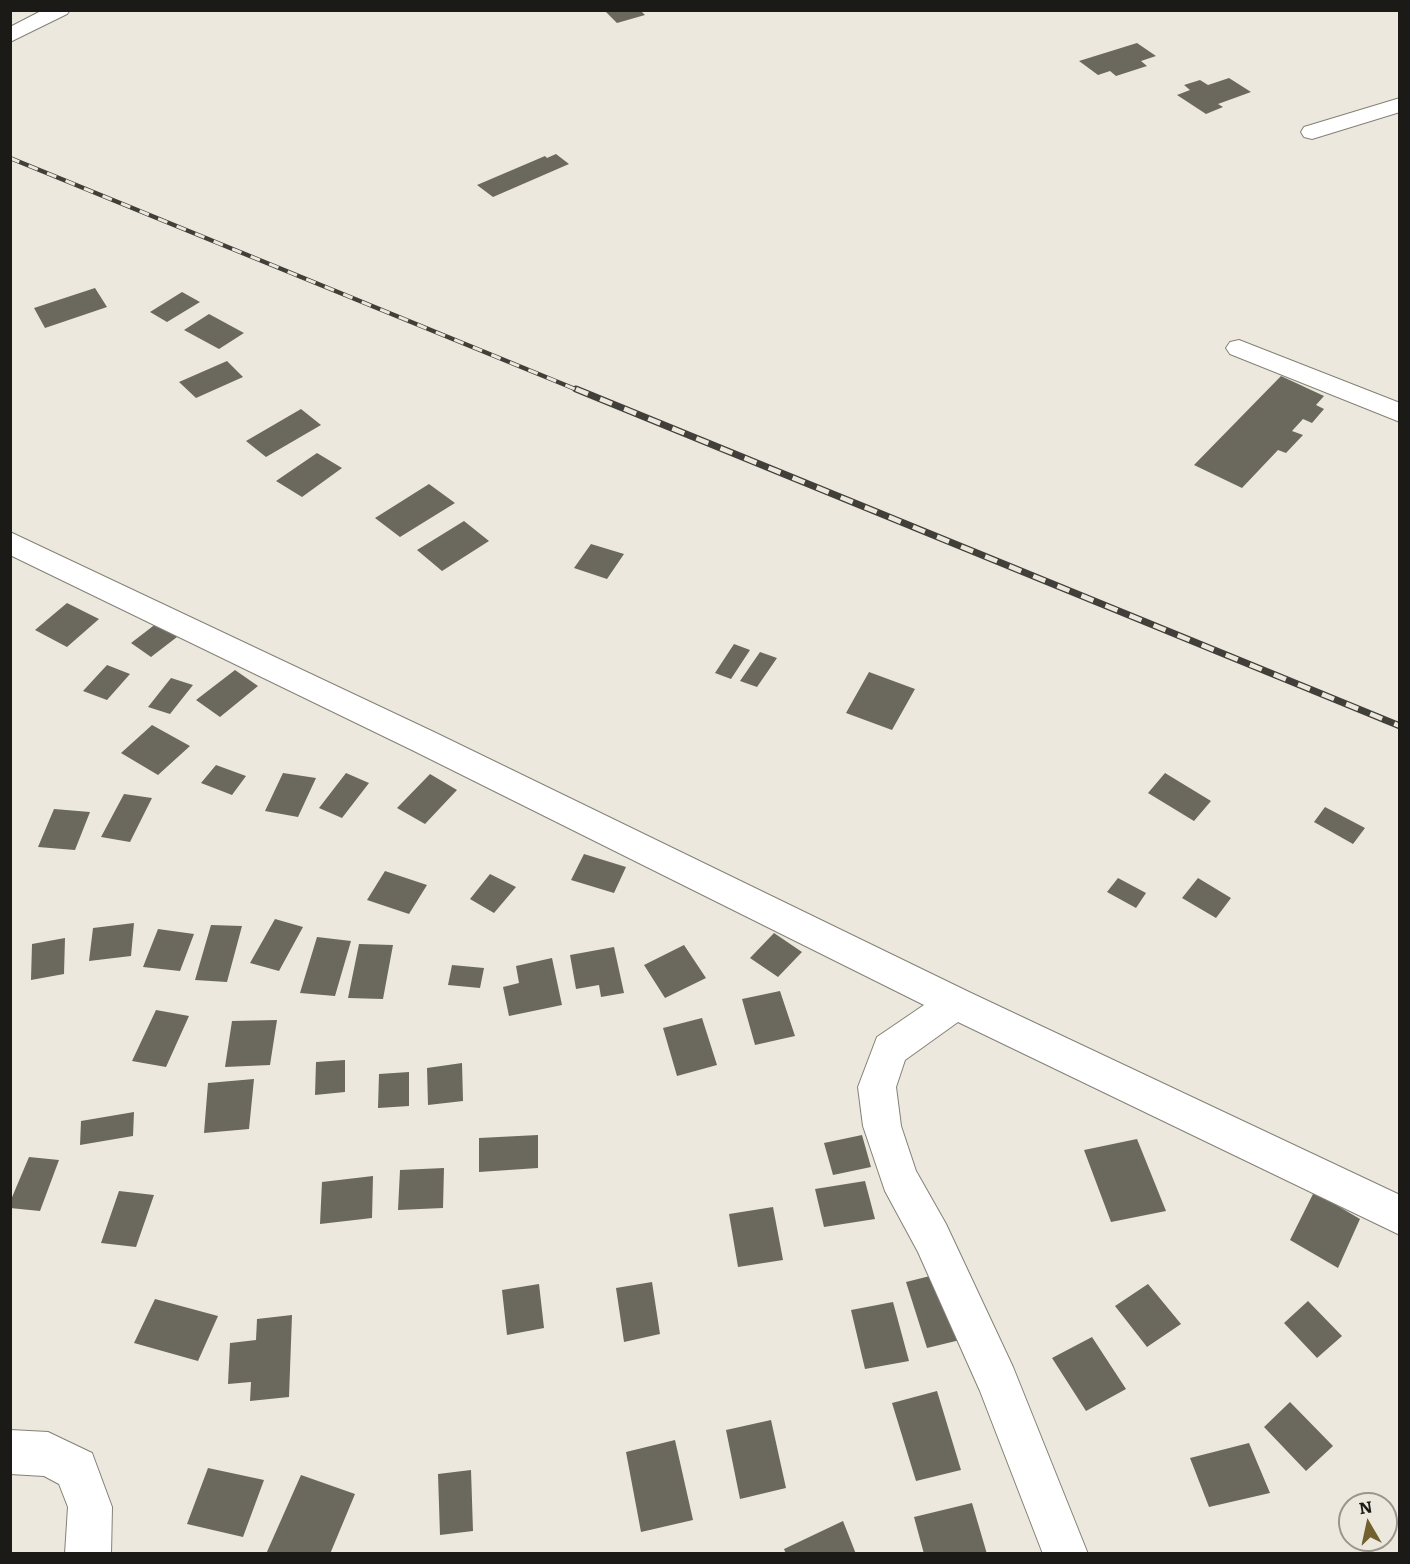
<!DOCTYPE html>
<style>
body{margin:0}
#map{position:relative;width:1410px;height:1564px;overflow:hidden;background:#ece8dd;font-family:Literata,serif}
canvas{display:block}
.frame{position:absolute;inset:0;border:12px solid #1b1a16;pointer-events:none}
.north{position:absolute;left:1338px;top:1492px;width:60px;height:60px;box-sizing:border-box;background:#ece8dd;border:2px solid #98968d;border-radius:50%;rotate:351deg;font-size:16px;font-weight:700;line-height:24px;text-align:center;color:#1b1a16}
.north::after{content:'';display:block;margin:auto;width:21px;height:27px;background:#72612f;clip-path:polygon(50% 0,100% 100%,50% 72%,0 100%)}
</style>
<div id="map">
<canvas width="1410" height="1564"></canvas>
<div class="frame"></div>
<div class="north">N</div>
</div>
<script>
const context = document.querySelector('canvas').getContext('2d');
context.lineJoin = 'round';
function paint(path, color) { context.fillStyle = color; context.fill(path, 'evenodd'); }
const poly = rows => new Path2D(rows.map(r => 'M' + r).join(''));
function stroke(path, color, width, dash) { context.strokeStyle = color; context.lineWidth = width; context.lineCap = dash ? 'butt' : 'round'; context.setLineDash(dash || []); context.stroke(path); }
const building = poly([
 [604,10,640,10,645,15,617,23],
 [1137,43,1156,56,1141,61,1147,66,1116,76,1110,71,1098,75,1079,61],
 [1229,78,1251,92,1218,104,1223,107,1206,114,1177,95,1190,90,1184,85,1200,80,1208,85],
 [556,154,569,164,493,197,477,185,545,156,547,158],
 [95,288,107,307,45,328,34,308],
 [182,292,200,302,167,322,150,312],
 [209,314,244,333,219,349,184,330],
 [227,361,243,377,196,398,179,382],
 [1281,376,1324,396,1316,405,1324,409,1312,423,1303,419,1292,431,1303,435,1286,453,1278,450,1242,488,1194,465],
 [301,409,321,425,266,457,246,441],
 [317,453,342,468,302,497,276,481],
 [429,484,455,503,400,537,375,518],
 [464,521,489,541,442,571,417,550],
 [591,544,624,554,607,579,574,568],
 [67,603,99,619,67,647,35,630],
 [157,623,177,637,151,657,131,643],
 [734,644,750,650,731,679,715,673],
 [760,652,777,658,757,687,740,681],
 [107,665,130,674,107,700,83,691],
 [235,670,258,686,220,717,196,700],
 [869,672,915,689,892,730,846,713],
 [171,678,193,685,170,714,148,707],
 [152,725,190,746,158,775,121,753],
 [216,765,246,776,232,795,201,783],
 [283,773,316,778,298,817,265,811],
 [346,773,369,783,342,818,319,808],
 [1165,773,1211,801,1194,821,1148,793],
 [430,774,457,790,425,824,397,808],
 [124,794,152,798,130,842,101,837],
 [1325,807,1365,828,1353,844,1314,822],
 [54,809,90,812,75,850,38,847],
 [584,854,626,867,614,893,571,880],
 [385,871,427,885,409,914,367,900],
 [490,874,516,887,494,913,470,899],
 [1118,878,1146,893,1136,908,1107,892],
 [1198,878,1231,898,1216,918,1182,898],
 [275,919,303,927,279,971,250,963],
 [134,923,131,956,89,961,93,928],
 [211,925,242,926,227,982,195,980],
 [158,929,194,934,180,971,143,967],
 [774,933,802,952,778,977,750,958],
 [317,937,351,941,335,996,300,993],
 [65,938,64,974,31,980,32,944],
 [359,944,393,945,383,999,348,998],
 [684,945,706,978,665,998,644,965],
 [614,947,624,993,601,997,599,985,576,989,570,955],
 [552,958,562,1005,509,1016,503,987,519,983,516,966],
 [452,965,484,968,480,988,448,985],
 [780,991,795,1036,755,1045,742,999],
 [156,1010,189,1016,166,1067,132,1061],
 [702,1018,717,1065,677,1076,663,1028],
 [277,1020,270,1065,225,1067,232,1021],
 [345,1060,345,1092,315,1095,316,1062],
 [462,1063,463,1101,428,1105,427,1068],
 [409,1072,409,1106,378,1108,379,1074],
 [254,1079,249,1129,204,1133,208,1083],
 [134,1112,133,1136,80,1145,81,1121],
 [538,1135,538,1168,479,1172,479,1138],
 [862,1135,871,1167,833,1175,824,1143],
 [1137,1139,1166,1211,1111,1222,1084,1150],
 [29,1157,59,1160,40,1211,10,1208,10,1202],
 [444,1168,443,1208,398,1210,400,1170],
 [373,1176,372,1218,320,1224,322,1182],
 [865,1181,875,1219,824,1227,815,1189],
 [119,1191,154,1195,136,1247,101,1243],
 [1314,1192,1360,1219,1338,1268,1290,1240],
 [773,1207,783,1260,738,1267,729,1214],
 [938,1274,960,1340,927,1348,906,1282],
 [652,1282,660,1334,624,1342,616,1288],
 [539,1284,544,1328,507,1335,502,1290],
 [1148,1284,1181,1324,1147,1347,1115,1306],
 [155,1299,218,1316,198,1361,134,1343],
 [1308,1301,1342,1336,1317,1358,1284,1323],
 [893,1302,909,1361,865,1369,851,1310],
 [292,1315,289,1397,250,1401,251,1382,228,1384,230,1343,256,1340,257,1319],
 [1092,1337,1126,1389,1086,1411,1052,1358],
 [937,1391,961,1470,916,1481,892,1403],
 [1290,1402,1333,1446,1306,1471,1264,1427],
 [771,1420,786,1488,740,1499,726,1430],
 [675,1440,693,1520,641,1532,626,1452],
 [1249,1443,1270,1493,1209,1507,1190,1458],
 [208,1468,264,1480,243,1537,187,1524],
 [471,1470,473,1531,440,1535,438,1474],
 [301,1475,355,1494,330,1554,266,1554],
 [972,1503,987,1554,924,1554,914,1517],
 [843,1521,856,1554,786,1554,784,1549]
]);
const minor = poly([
 [43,10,70,10,67,14,10,42,10,27,43,10],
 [1400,98,1400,112,1312,139,1304,137,1301,132,1304,127,1400,98],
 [1239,340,1400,403,1400,422,1230,354,1226,348,1230,342,1239,340],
 [10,532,436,733,969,992,1400,1195,1400,1235,958,1022,905,1060,896,1087,901,1126,916,1171,946,1224,1013,1367,1088,1554,1043,1554,980,1391,918,1252,885,1191,863,1126,858,1087,877,1037,924,1005,414,751,10,555,10,532],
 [10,1430,48,1432,92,1453,112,1507,111,1554,65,1554,68,1507,59,1484,44,1476,10,1474,10,1430]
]);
const railFar1 = poly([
 [10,158,580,391]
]);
const rail = poly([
 [576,389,1400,726]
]);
paint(building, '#6b685e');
stroke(minor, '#848076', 2);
paint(minor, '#fff');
stroke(railFar1, '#413f3a', 4.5);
stroke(rail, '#413f3a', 7);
stroke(railFar1, '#ece8dd', 3, [10]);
stroke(rail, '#ece8dd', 4.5, [13]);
</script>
